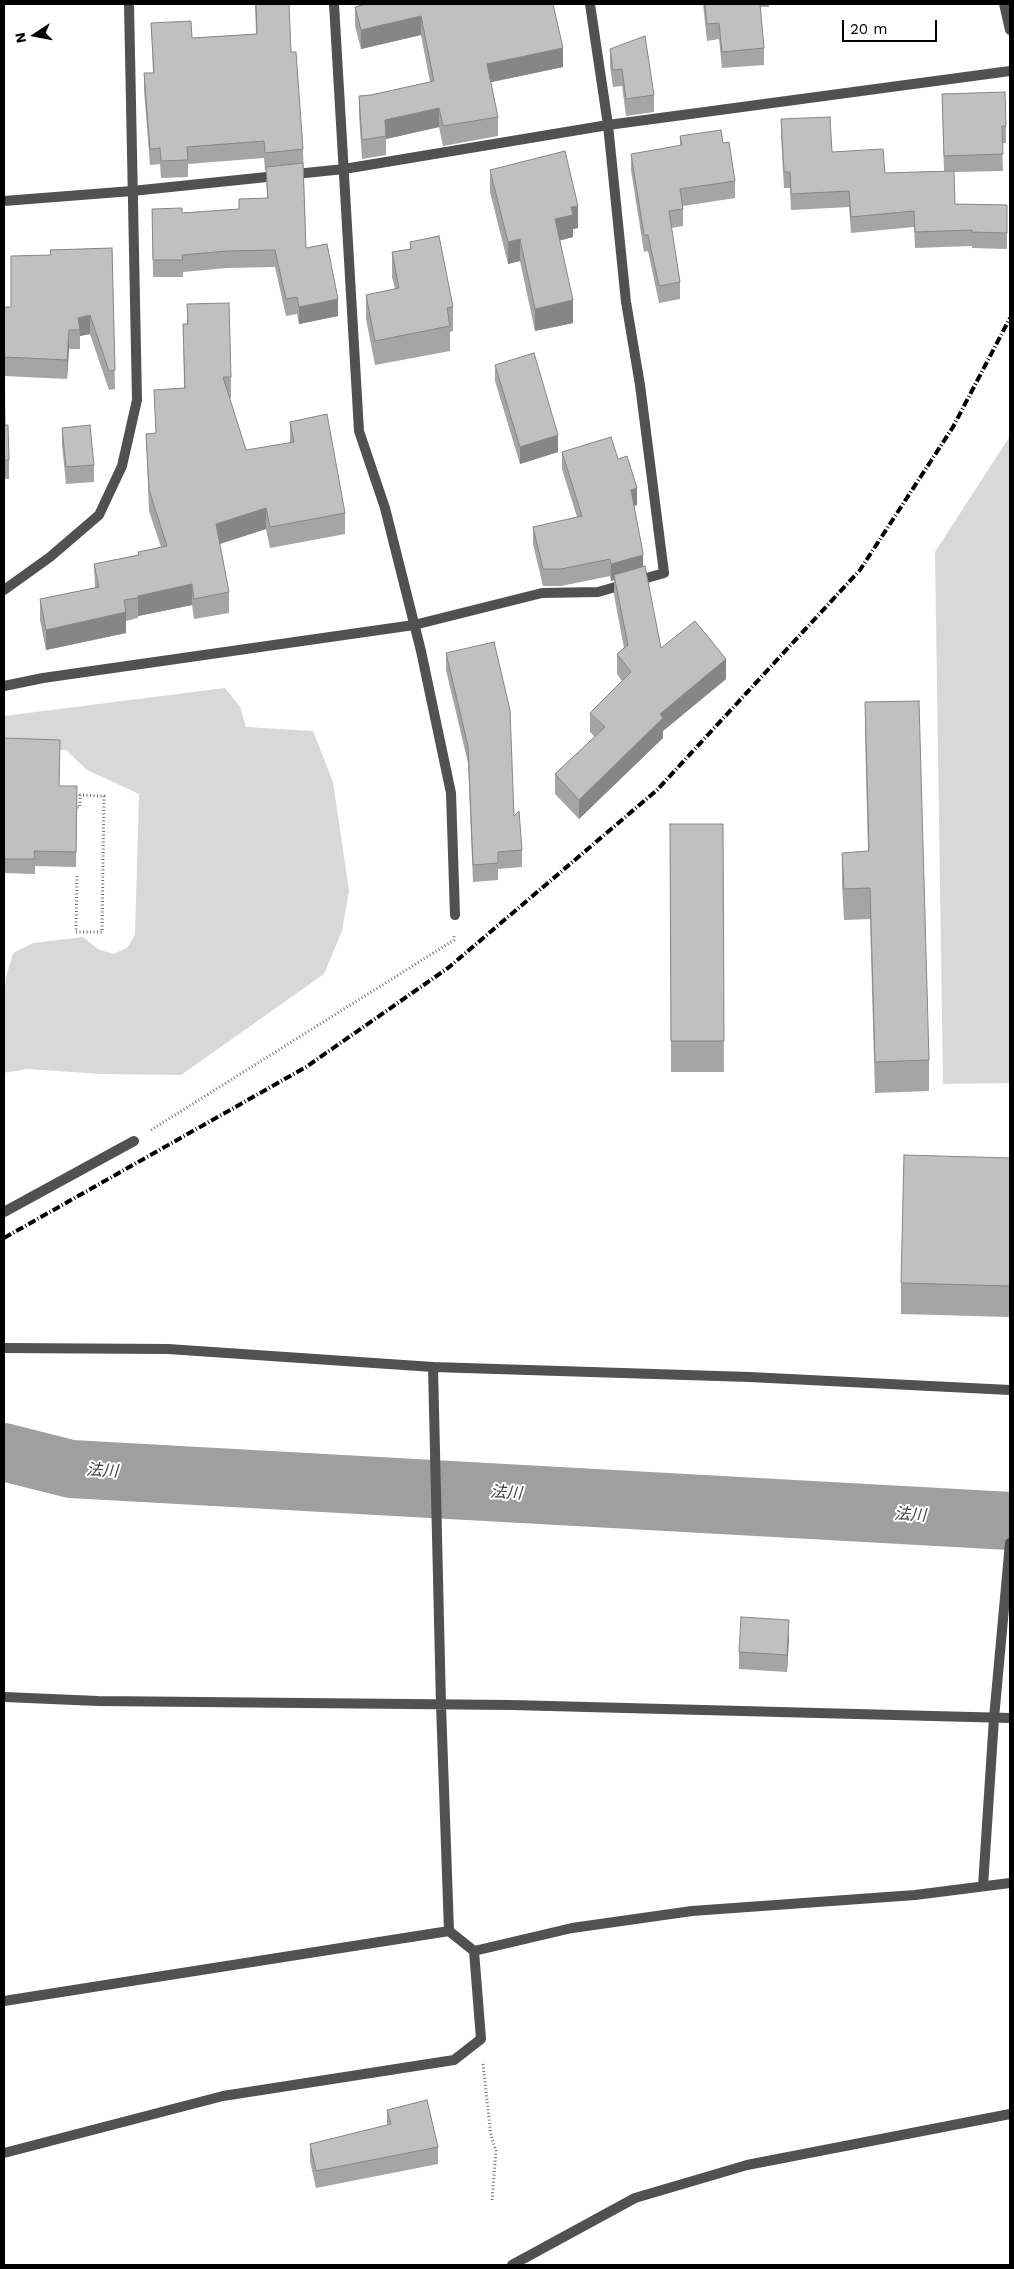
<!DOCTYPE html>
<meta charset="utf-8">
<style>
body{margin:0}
#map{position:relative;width:1014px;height:2269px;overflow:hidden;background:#fff;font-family:"Work Sans",sans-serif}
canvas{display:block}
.frame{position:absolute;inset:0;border:5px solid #000;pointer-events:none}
.north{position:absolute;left:10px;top:10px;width:50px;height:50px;-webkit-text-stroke:4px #fff;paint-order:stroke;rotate:259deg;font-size:14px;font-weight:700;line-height:20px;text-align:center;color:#000}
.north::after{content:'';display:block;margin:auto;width:18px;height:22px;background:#000;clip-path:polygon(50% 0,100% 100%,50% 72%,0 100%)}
.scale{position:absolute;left:842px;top:20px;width:95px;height:22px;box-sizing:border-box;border:2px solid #000;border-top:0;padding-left:6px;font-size:15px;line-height:18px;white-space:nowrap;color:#000;-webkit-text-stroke:4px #fff;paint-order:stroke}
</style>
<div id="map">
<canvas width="1014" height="2269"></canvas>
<div class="frame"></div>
<div class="north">N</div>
<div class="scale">20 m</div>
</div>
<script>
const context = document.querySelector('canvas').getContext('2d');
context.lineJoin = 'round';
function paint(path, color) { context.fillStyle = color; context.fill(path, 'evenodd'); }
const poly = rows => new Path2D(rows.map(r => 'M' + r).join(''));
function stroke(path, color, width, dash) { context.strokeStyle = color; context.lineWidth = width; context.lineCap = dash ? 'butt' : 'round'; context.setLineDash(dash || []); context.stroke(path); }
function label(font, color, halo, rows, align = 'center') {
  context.font = font + ' "Work Sans","Noto Sans JP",sans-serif'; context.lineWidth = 4; context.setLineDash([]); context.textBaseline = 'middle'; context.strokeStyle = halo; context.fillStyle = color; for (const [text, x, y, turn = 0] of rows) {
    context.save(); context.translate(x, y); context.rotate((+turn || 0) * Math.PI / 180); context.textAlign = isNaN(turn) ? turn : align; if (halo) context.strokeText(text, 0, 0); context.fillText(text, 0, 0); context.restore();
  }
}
const green = poly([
 [1010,436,1010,1083,943,1084,935,552],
 [225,688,240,707,246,727,313,731,333,782,349,891,342,931,324,974,181,1075,102,1074,27,1069,4,1073,4,998,6,977,13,953,33,943,83,937,98,949,113,954,127,948,135,935,139,794,87,770,66,750,4,750,4,716]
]);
const river = poly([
 [4,1452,71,1469,1010,1521]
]);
const path = poly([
 [74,807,80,807,80,795,104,796,102,932,76,932,77,876],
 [151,1130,454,940,454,936],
 [483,2064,491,2136,496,2151,492,2200]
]);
const minor = poly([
 [334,4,359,431,385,508,421,651,451,793,455,915],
 [1004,4,1010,30],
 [4,201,132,191,344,169,608,125,1010,71],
 [4,686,43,678,414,625,542,593,598,592,664,573,640,385,626,302,608,125,590,4],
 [4,1212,134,1141],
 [433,1367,441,1705,449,1931,474,1951,572,1928,692,1911,915,1895,1010,1883],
 [4,1697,98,1701,511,1705,1010,1718],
 [983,1886,994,1718,1010,1543],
 [4,2001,449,1931],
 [4,2153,223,2096,454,2060,481,2039,474,1951]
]);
const tertiary = poly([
 [4,590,50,557,99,515,122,466,137,400,129,4],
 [4,1348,168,1349,433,1367,749,1377,1010,1390],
 [512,2265,635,2198,747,2165,1010,2114]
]);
const rail = poly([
 [4,1238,306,1067,448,968,657,790,860,570,953,427,1010,318]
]);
const wall = poly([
 [255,4,291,52,303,149,306,248,338,316,299,324,297,314,286,316,275,267,227,268,183,272,183,277,153,277,152,209,182,213,239,209,267,198,266,170,265,170,264,158,188,164,188,177,161,178,160,164,150,165,144,90,144,73,153,73,151,23,192,38,256,34],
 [359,4,553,4,563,67,491,82,498,117,498,136,443,146,439,127,386,139,386,155,362,159,359,115,359,96,371,95,430,82,421,35,361,49,355,26,355,7,359,6],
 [703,4,769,4,769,7,760,7,764,48,764,65,722,68,719,39,707,41],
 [610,49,654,95,654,112,626,116,622,86,613,87,610,66],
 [942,94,1006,126,1006,143,1002,143,1003,171,954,172,955,204,1007,205,1007,249,972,248,972,246,915,248,914,227,851,233,849,207,791,210,790,188,784,188,781,135,781,119,832,152,885,173,944,171],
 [680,136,723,143,735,181,735,198,683,206,683,226,671,228,680,282,680,299,659,303,648,251,644,252,631,170,631,154,680,146],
 [490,170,578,228,573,229,573,237,560,240,573,323,535,331,520,261,508,264,490,192],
 [410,242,453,307,453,331,450,332,450,351,375,365,366,319,366,295,395,289,392,277,392,252,410,249],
 [112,248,115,389,109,390,90,334,80,336,80,349,69,349,67,379,4,376,5,425,9,460,9,479,4,479,4,307,11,307,50,255,50,250],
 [187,304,231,377,231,398,229,398,246,450,290,443,290,422,345,513,345,534,270,548,266,529,220,544,229,592,229,613,194,619,192,605,138,616,138,618,126,621,126,633,46,650,40,620,40,599,95,588,94,564,138,555,138,552,161,547,149,511,146,434,156,433,154,390,184,388,183,324,187,324],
 [495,365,558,452,520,464,495,381],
 [62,428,94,465,94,482,66,484,62,445],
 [562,452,618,459,637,505,634,506,643,566,661,648,726,679,663,731,663,738,579,819,555,794,555,774,595,737,590,732,590,713,622,681,617,674,617,654,624,648,614,595,614,580,611,581,610,576,561,586,543,586,533,544,533,527,577,517,562,469],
 [446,653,514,816,522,850,522,867,498,869,498,880,473,882,468,763,446,670],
 [865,702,929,1060,929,1091,875,1093,870,919,844,920,842,884,842,853,868,852,865,733],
 [4,738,60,754,59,786,77,786,76,867,35,866,35,874,4,873],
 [670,824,723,824,724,1072,671,1072],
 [1010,1158,1010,1317,901,1314,901,1283],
 [789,1637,787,1672,739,1669,739,1652],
 [387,2110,438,2147,438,2164,316,2188,310,2161,310,2144,387,2125]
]);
const shadedWall = poly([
 [421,16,421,35,361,49,361,30],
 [563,48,563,67,487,83,487,64],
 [439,108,439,127,386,139,385,120],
 [578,206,578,228,573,229,573,237,555,242,555,219,571,207],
 [520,239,520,261,508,264,508,242],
 [338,299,338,316,299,324,299,307],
 [573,300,573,323,535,331,535,309],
 [90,315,90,334,80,336,78,318],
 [69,330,69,349,67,379,67,360],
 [558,435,558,452,520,464,520,447],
 [637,488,637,505,631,507,631,490],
 [266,508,266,529,216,545,216,524],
 [643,553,643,569,614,575,614,580,611,581,611,564],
 [192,584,192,605,138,616,138,596],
 [126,612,126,633,46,650,46,630],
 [726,659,726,679,663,731,663,738,579,819,579,800,660,714],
 [789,1620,789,1637,787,1672,787,1655]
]);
const building = poly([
 [256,4,289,4,291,52,296,52,303,149,265,153,264,141,187,147,188,160,161,161,160,148,150,149,144,73,154,73,151,23,191,21,192,38,257,34,256,4],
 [363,4,553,4,563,48,487,64,498,117,443,126,439,108,385,120,386,136,362,140,359,96,371,95,434,81,421,16,361,30,355,7,363,5,363,4],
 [705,4,760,4,764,48,722,52,719,23,707,24,705,4],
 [645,36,654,95,626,99,622,69,613,70,610,49,645,36],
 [1005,92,1006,126,1002,126,1003,154,944,156,942,94,1005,92],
 [830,117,832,152,883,149,885,173,954,171,955,204,1007,205,1007,233,972,232,972,230,915,232,914,211,851,217,849,191,791,194,790,172,784,172,781,119,830,117],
 [721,130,723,143,729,142,735,181,680,189,683,209,669,211,680,282,659,286,648,235,644,235,631,154,682,145,680,136,721,130],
 [565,151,578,206,571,207,573,215,555,219,573,300,535,309,520,239,508,242,490,170,565,151],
 [303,163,306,248,327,244,338,299,299,307,297,297,286,299,275,250,227,251,182,255,183,260,153,260,152,209,182,208,182,213,239,209,239,199,268,198,266,167,303,163],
 [439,236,453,307,447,308,450,326,375,341,366,295,399,288,392,252,411,249,410,242,439,236],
 [112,248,115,370,109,371,90,315,78,318,80,330,69,330,67,360,4,357,5,425,8,425,9,460,4,460,4,307,11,307,11,256,51,255,50,250,112,248],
 [229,303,231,377,223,377,246,450,294,442,290,422,327,414,345,513,270,527,266,508,216,524,229,592,194,599,192,584,138,596,138,598,124,600,126,612,46,630,40,599,99,587,94,564,139,555,138,552,167,546,149,490,146,434,156,433,154,390,185,388,183,324,188,324,187,304,229,303],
 [534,353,558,435,520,447,495,365,534,353],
 [90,425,94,465,66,467,62,428,90,425],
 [611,437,618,459,627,456,637,488,631,490,643,553,643,555,611,564,610,559,561,569,543,569,533,527,582,516,562,452,611,437],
 [645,566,661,648,695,621,726,659,660,714,663,718,579,800,555,774,605,727,590,713,631,672,617,654,628,645,614,575,645,566],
 [494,642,510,710,514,816,519,811,522,850,498,852,498,863,473,865,468,746,446,653,494,642],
 [919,701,929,1060,875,1062,870,888,844,889,842,853,869,851,865,702,919,701],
 [4,738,60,740,59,786,77,786,76,852,34,851,35,859,4,859,4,738],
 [670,824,723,824,724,1041,671,1041,670,824],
 [904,1155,1010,1158,1010,1286,901,1283,904,1155],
 [741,1617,789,1620,787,1655,739,1652,741,1617],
 [427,2100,438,2147,316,2171,310,2144,391,2124,387,2110,427,2100]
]);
const waterNames = [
 ["法川",102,1471,3],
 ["法川",506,1493,3],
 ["法川",910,1515,3]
];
paint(green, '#d8d8d8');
stroke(river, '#9f9f9f', 58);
stroke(path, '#737373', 3, [1, 2.5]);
stroke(minor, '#515151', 10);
stroke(tertiary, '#515151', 10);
stroke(rail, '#000', 4, [8, 2.5, 1, 2.5]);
paint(wall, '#a5a5a5');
paint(shadedWall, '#868686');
paint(building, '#c0c0c0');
stroke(building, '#868686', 1);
label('italic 16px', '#404040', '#fff', waterNames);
</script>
